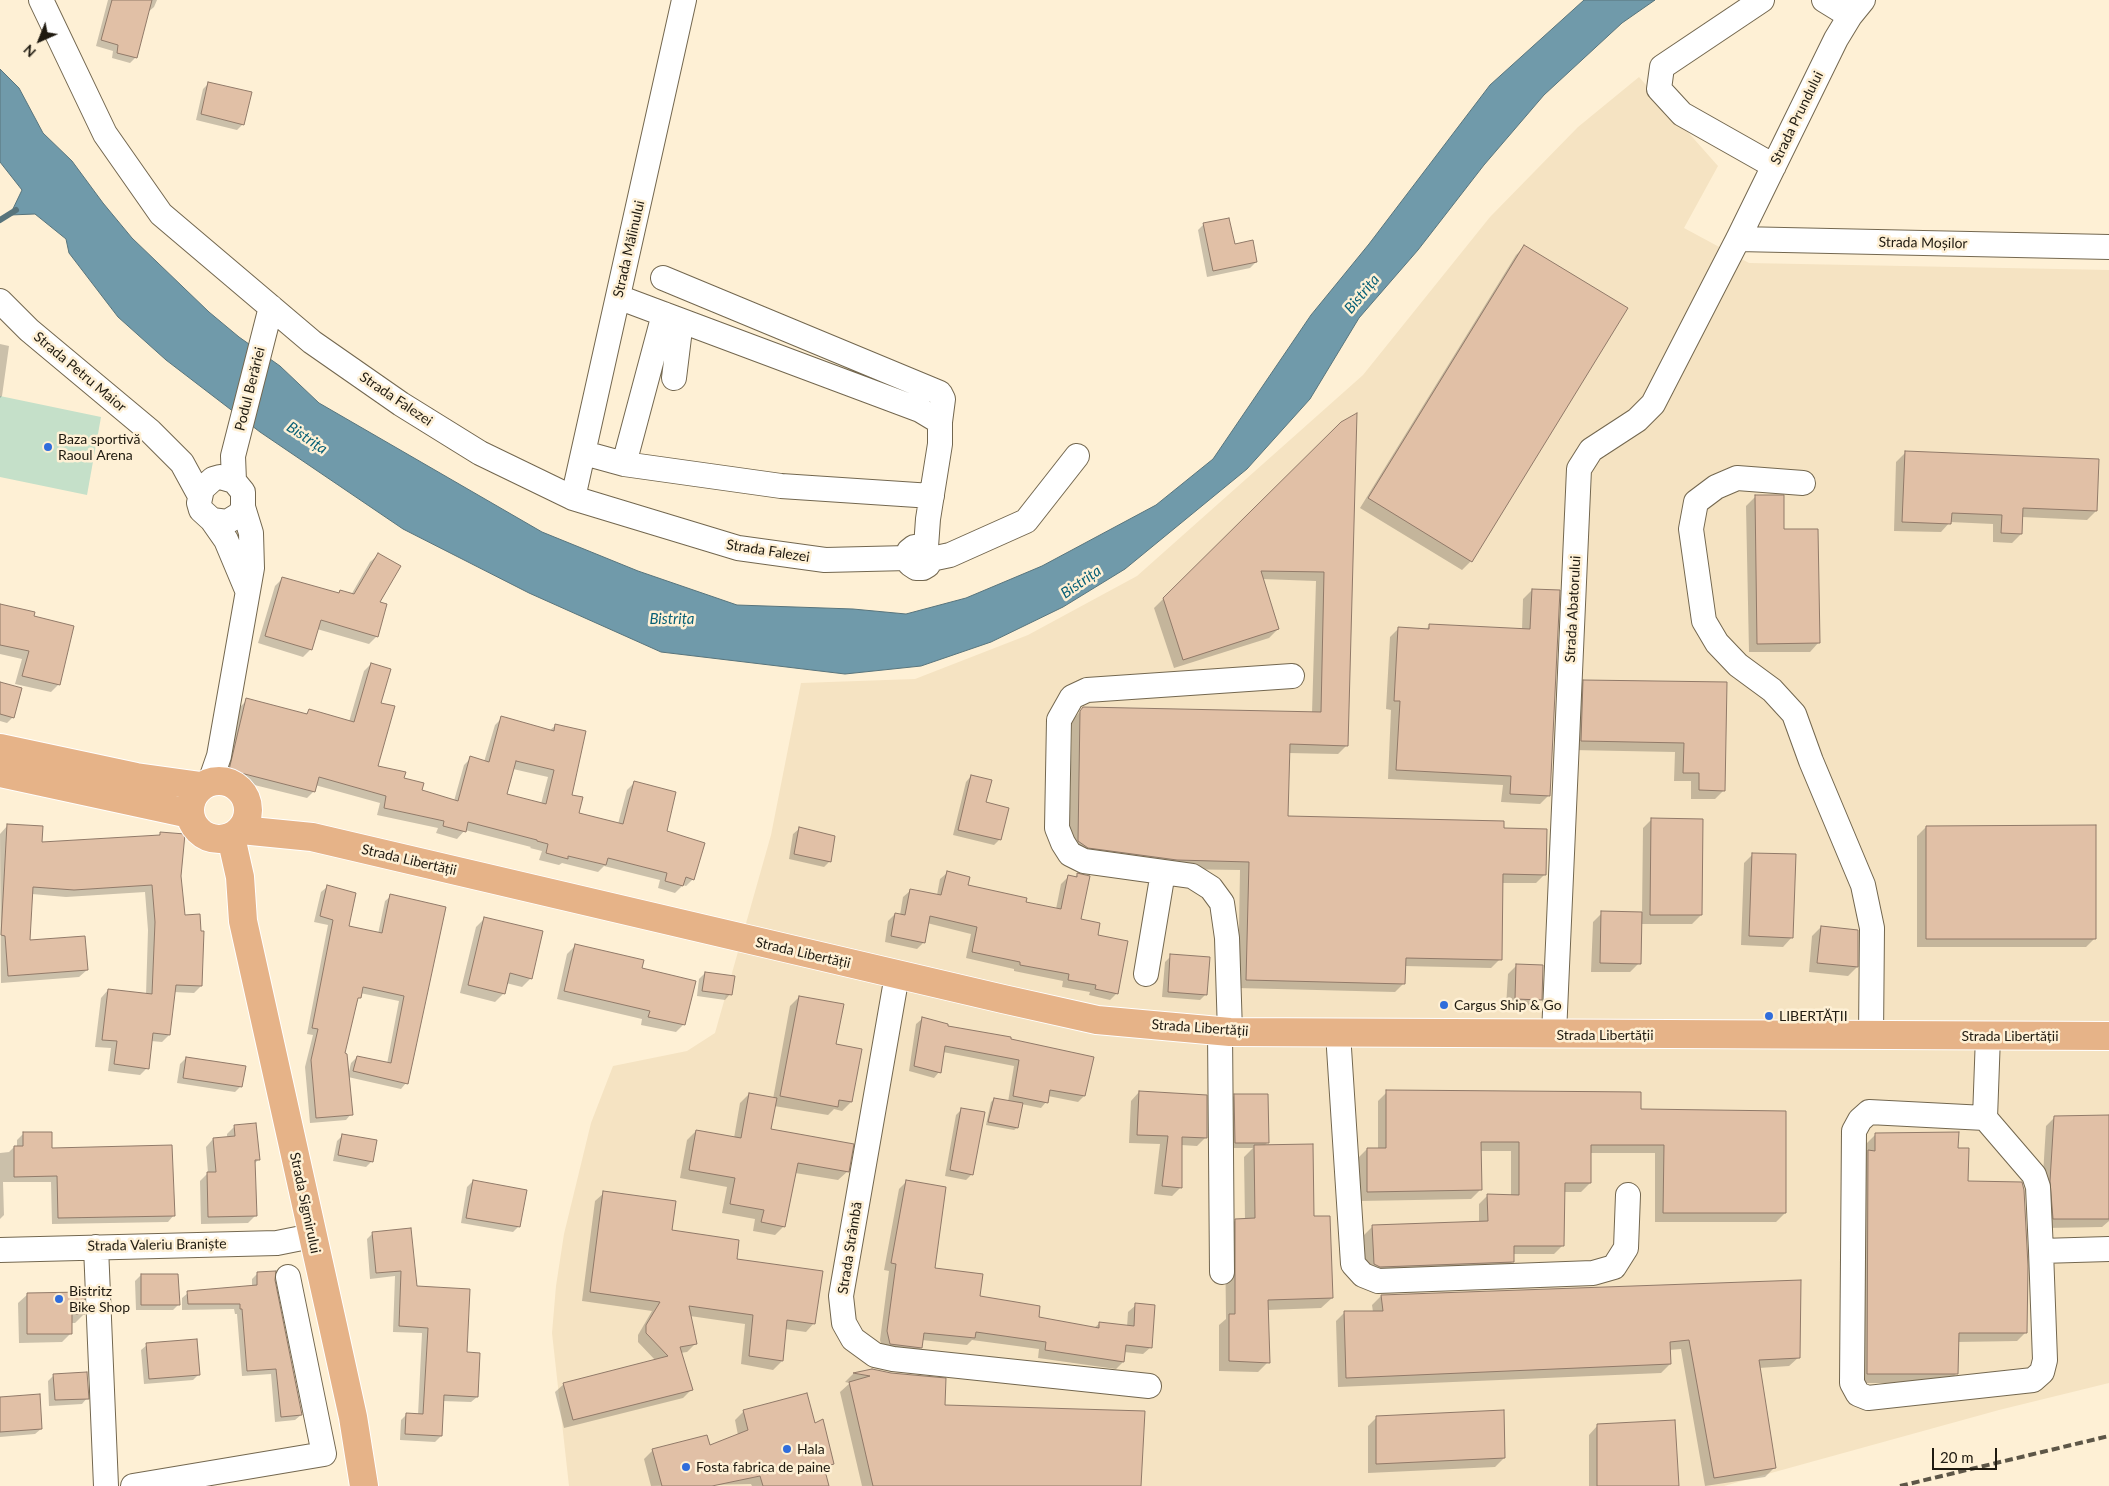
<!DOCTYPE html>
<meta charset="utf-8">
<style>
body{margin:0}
#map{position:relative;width:2109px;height:1486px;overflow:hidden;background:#fef0d5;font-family:Lato,sans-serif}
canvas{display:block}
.north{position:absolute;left:15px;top:15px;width:50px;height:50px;-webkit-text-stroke:4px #fef0d5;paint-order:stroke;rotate:224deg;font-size:14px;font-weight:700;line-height:20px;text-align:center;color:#1f1a10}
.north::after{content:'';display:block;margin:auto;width:18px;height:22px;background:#1f1a10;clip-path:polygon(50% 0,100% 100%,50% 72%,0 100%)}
.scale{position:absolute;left:1932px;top:1448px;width:65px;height:22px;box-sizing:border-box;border:2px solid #1f1a10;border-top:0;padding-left:6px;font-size:15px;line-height:18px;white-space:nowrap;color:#1f1a10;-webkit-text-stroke:4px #fef0d5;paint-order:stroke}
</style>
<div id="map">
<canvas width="2109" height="1486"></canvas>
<div class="north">N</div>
<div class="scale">20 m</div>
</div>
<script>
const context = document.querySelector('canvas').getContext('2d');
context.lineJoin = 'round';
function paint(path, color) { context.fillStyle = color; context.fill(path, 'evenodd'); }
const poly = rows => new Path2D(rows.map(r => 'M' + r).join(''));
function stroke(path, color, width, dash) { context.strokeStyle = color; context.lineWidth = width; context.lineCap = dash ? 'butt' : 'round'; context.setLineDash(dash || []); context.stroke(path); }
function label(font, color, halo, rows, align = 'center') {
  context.font = font + ' Lato,sans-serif'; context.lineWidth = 5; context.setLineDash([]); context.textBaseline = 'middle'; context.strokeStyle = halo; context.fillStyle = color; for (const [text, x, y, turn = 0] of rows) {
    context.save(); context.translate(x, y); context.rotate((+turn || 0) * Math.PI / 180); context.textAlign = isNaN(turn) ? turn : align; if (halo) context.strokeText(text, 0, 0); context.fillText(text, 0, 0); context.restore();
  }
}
const built = poly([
 [1639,77,1718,166,1684,228,1749,263,2109,270,2109,1383,1999,1410,1724,1486,569,1486,552,1333,556,1286,564,1234,591,1123,613,1066,687,1051,715,1033,771,835,801,683,915,679,1028,635,1137,576,1363,375,1490,217,1578,127]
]);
const green = poly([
 [0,396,101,417,87,495,0,477]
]);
const water = poly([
 [1584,0,1655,0,1622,23,1544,95,1484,165,1418,250,1359,318,1310,399,1247,469,1125,569,1063,607,991,642,921,666,845,674,661,652,529,593,403,529,260,432,166,360,118,317,69,253,66,239,35,214,10,215,22,190,0,162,0,69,19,88,43,133,72,161,103,203,132,238,209,312,239,337,280,366,319,403,542,532,638,571,737,605,853,609,906,614,966,598,1042,566,1156,505,1213,459,1311,315,1369,244,1490,85,1584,0]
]);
const shadow = poly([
 [108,0,157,0,154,7,147,13,136,57,130,63,112,58,113,51,96,46],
 [209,83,243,124,237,130,196,120,203,89],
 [1204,224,1234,246,1256,262,1250,268,1207,277,1198,230],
 [1525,246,1471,561,1462,570,1360,508,1516,255],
 [0,344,9,346,2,396,0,398],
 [1341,423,1347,745,1338,754,1288,753,1287,818,1503,829,1545,874,1536,883,1502,883,1500,959,1491,968,1404,966,1404,983,1395,992,1238,988,1240,870,1167,869,1069,850,1072,721,1083,708,1312,713,1316,581,1262,579,1278,629,1269,638,1174,668,1154,608],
 [1905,453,2096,511,2087,520,2022,517,2021,534,2012,543,1993,542,1993,524,1950,522,1941,532,1894,531,1896,462],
 [1755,497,1783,531,1819,642,1810,652,1749,652,1746,506],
 [378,555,377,636,369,644,317,629,311,649,303,657,258,643,275,586,283,578,338,594,351,595,370,562],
 [1532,590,1549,795,1540,804,1501,802,1503,785,1388,779,1391,710,1386,709,1390,637,1399,628,1426,630,1429,626,1522,630,1523,599],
 [0,606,33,617,59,684,51,692,15,684,22,659,0,654],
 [371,664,380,704,376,767,403,779,421,791,454,801,464,765,471,758,484,762,495,725,502,718,549,731,556,725,570,796,577,814,618,824,627,790,634,783,693,879,686,886,683,885,675,893,658,888,660,880,604,866,598,872,562,863,559,865,539,860,542,851,530,848,531,847,465,830,457,839,436,833,438,828,377,815,380,803,315,785,314,791,307,798,222,777,240,707,247,700,305,715,309,711,349,722,364,671],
 [513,769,548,777,541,804,505,795],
 [1584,681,1726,683,1724,790,1715,799,1691,799,1691,781,1674,781,1675,752,1572,750,1575,691],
 [0,684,13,717,7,723,0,721],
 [971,776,1000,839,994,845,953,835,966,782],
 [1652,819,1701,915,1692,924,1640,924,1639,963,1630,972,1591,972,1593,922,1602,913,1642,914,1643,828],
 [8,825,41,843,158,836,161,833,180,876,184,917,201,986,194,993,174,992,169,1035,162,1042,151,1041,147,1068,140,1075,108,1071,111,1048,95,1047,101,998,108,990,146,995,148,930,145,892,66,897,32,894,29,942,87,970,79,977,1,983,0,834],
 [1926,827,2095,938,2086,947,1917,947,1917,836],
 [799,829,830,861,824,867,789,859,793,834],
 [1753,854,1792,937,1783,947,1741,945,1744,863],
 [947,873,967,886,1025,903,1056,909,1061,884,1068,877,1074,878,1078,874,1079,920,1096,936,1117,993,1110,1000,1089,995,1090,992,1062,987,1063,981,1014,971,1014,969,966,958,971,934,927,923,924,942,917,949,885,942,888,921,895,914,900,915,903,897,910,891,937,895,940,879],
 [327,887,347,927,378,934,385,901,391,896,445,908,406,1083,401,1089,348,1077,351,1114,346,1120,310,1123,305,1067,313,1035,307,1034,328,925,314,922,321,892],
 [360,993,399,1001,387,1064,357,1057,351,1063,348,1076,344,1054,356,1001],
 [485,918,531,978,522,987,506,983,504,993,495,1002,460,993,476,927],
 [1821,927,1857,967,1848,976,1809,972,1812,936],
 [575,946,640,969,684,1024,676,1032,641,1025,642,1019,557,999,567,954],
 [1171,956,1206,994,1200,1000,1162,997,1165,962],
 [1517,965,1542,966,1540,1000,1531,1009,1506,1007,1508,974],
 [705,973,730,994,725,1000,697,996,699,979],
 [799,997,835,1045,851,1102,842,1111,834,1109,828,1115,774,1106,770,1130,848,1171,838,1180,795,1173,784,1226,775,1235,753,1231,755,1219,722,1213,727,1187,680,1178,687,1140,696,1131,734,1138,740,1103,749,1094,773,1099,790,1006],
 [922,1019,947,1027,1009,1040,1084,1096,1078,1102,1048,1096,1046,1102,1041,1108,1021,1104,1017,1128,1014,1130,986,1125,991,1102,994,1099,1008,1102,1014,1066,943,1052,939,1072,934,1078,909,1071,916,1024],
 [186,1058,241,1086,235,1092,177,1083,180,1064],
 [1139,1092,1206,1137,1197,1146,1181,1145,1181,1187,1172,1196,1154,1194,1160,1144,1129,1143,1131,1101],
 [1387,1092,1639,1111,1785,1213,1776,1222,1655,1222,1655,1153,1590,1153,1590,1183,1581,1192,1563,1192,1563,1245,1554,1254,1512,1254,1512,1262,1503,1271,1365,1273,1364,1235,1373,1226,1479,1222,1479,1204,1488,1195,1511,1196,1511,1151,1480,1151,1480,1190,1471,1199,1359,1201,1358,1158,1367,1149,1378,1149,1378,1101],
 [1235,1095,1268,1142,1263,1147,1313,1217,1332,1298,1321,1308,1267,1310,1268,1362,1258,1372,1219,1371,1219,1325,1226,1319,1225,1230,1236,1220,1245,1220,1244,1157,1253,1148,1229,1148,1229,1101],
 [962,1109,972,1174,966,1180,945,1176,956,1115],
 [2109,1116,2109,1221,2102,1227,2045,1228,2042,1191,2046,1126,2055,1117],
 [235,1126,259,1159,254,1164,256,1215,248,1223,201,1224,200,1181,208,1173,206,1147,213,1139,227,1138,227,1134],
 [24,1133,51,1149,174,1215,168,1222,52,1224,51,1182,3,1182,4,1215,0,1219,0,1153,9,1152,14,1147,17,1147,17,1140],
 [1876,1134,1967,1183,2026,1332,2017,1341,1957,1342,1956,1374,1947,1383,1859,1383,1859,1161,1866,1153,1867,1143],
 [343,1135,372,1161,366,1167,333,1161,337,1141],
 [473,1181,519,1226,513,1232,461,1223,467,1187],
 [907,1181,933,1269,979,1297,1037,1318,1094,1328,1100,1323,1127,1327,1128,1312,1136,1305,1151,1347,1143,1354,1124,1352,1123,1362,1116,1369,1038,1358,1039,1349,972,1340,967,1345,922,1340,921,1348,914,1355,883,1351,880,1340,889,1271,884,1270,899,1189],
 [604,1193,670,1231,735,1260,814,1323,806,1332,785,1329,782,1361,773,1370,741,1364,745,1324,690,1316,696,1343,687,1352,680,1353,692,1389,683,1398,564,1428,555,1392,564,1384,656,1361,638,1342,638,1335,652,1311,582,1301,595,1201],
 [373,1233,466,1353,477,1397,471,1402,442,1401,441,1436,435,1442,400,1440,401,1420,407,1414,418,1415,422,1333,393,1332,395,1276,370,1279,367,1239],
 [258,1273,273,1280,301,1415,295,1420,275,1422,271,1374,242,1376,237,1314,235,1314,234,1309,182,1310,182,1298,188,1293,252,1287,252,1279],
 [141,1275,179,1304,173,1310,136,1310,135,1281],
 [1800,1281,1799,1357,1789,1366,1759,1368,1774,1468,1765,1477,1705,1486,1681,1349,1669,1350,1670,1364,1661,1373,1338,1387,1336,1321,1345,1312,1373,1312,1372,1305,1381,1296],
 [28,1294,84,1314,75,1323,71,1323,71,1333,62,1342,19,1343,18,1303],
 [147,1345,199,1374,193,1380,144,1384,141,1350],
 [872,1370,944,1406,1140,1486,862,1486,840,1392,850,1383,845,1382,853,1374],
 [54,1375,87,1398,82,1404,49,1406,48,1381],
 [0,1398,41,1429,35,1434,0,1437],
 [744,1411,814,1424,832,1464,824,1472,827,1486,752,1486,751,1484,651,1486,644,1459,653,1450,709,1446,738,1435,735,1420],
 [1377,1417,1504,1458,1495,1467,1368,1473,1368,1426],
 [1598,1425,1677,1486,1589,1486,1589,1435]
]);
const stream = poly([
 [0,220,16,210]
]);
const building = poly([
 [112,0,152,0,137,58,117,53,118,45,101,40,112,0],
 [208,82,252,92,244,125,201,114,208,82],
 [1229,218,1235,244,1253,240,1257,262,1213,271,1203,223,1229,218],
 [1524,245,1628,308,1472,562,1368,498,1524,245],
 [1357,413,1348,746,1290,744,1288,816,1504,821,1504,828,1547,829,1546,875,1503,874,1502,960,1406,958,1405,984,1246,980,1249,862,1177,860,1088,848,1078,841,1080,711,1083,707,1321,712,1324,572,1261,571,1279,629,1183,660,1163,598,1341,422,1357,413],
 [1905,451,2099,459,2097,511,2023,508,2022,534,2001,533,2002,515,1952,513,1951,524,1902,522,1905,451],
 [1755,495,1784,495,1784,529,1818,529,1820,643,1757,644,1755,495],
 [378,553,401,566,380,602,387,604,378,637,321,620,312,650,265,636,282,577,339,593,340,590,354,594,378,553],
 [1532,589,1560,590,1550,796,1510,794,1511,776,1396,770,1400,701,1394,701,1398,627,1429,629,1429,624,1530,629,1532,589],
 [0,604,35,612,34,616,74,626,60,685,22,676,29,651,0,645,0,604],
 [371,663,391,669,381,703,395,706,378,766,406,772,404,778,424,783,422,790,458,801,470,756,489,762,501,716,554,731,555,724,586,731,572,795,583,797,579,813,623,824,634,781,676,792,667,831,705,843,694,880,686,877,683,886,665,881,667,873,608,858,606,865,568,856,568,859,546,853,548,844,537,841,537,840,468,822,466,832,443,826,444,821,384,808,386,796,319,777,315,792,229,770,246,698,307,714,309,709,354,722,371,663],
 [516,761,554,770,546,804,507,794,516,761],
 [1583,680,1727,682,1725,791,1699,790,1699,773,1683,773,1684,743,1581,741,1583,680],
 [0,682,22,688,14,718,0,714,0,682],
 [971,775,992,780,986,802,1009,808,1001,840,958,830,971,775],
 [1651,818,1703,819,1702,915,1650,915,1651,818],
 [7,824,43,826,42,842,160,835,160,832,185,834,181,876,185,915,200,914,201,931,204,931,202,986,176,985,170,1035,153,1033,149,1069,114,1064,117,1041,102,1040,108,989,152,994,155,922,152,885,74,890,33,887,30,940,85,936,88,970,8,976,5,936,1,935,7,824],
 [2096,825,2096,939,1926,939,1926,826,2096,825],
 [799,827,835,836,831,862,794,854,799,827],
 [1752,853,1796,854,1793,938,1749,936,1752,853],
 [947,871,970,877,968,885,1027,898,1026,902,1061,909,1068,875,1077,877,1077,873,1090,876,1081,919,1100,923,1098,935,1128,941,1118,994,1095,989,1096,985,1068,980,1069,974,1020,965,1020,962,972,952,977,927,930,916,925,943,891,936,895,913,905,915,910,889,941,895,947,871],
 [327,885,356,893,349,926,382,933,390,894,446,907,408,1084,353,1071,357,1056,391,1063,404,996,363,987,361,998,358,998,345,1053,347,1054,353,1115,316,1118,311,1060,318,1029,312,1028,333,920,320,916,327,885],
 [1601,911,1642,912,1641,964,1600,963,1601,911],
 [484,917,543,931,532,979,510,973,505,994,468,985,484,917],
 [1821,926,1858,930,1858,967,1817,963,1821,926],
 [575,944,644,960,642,968,696,981,685,1025,648,1017,650,1011,564,991,575,944],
 [1170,954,1210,957,1207,995,1168,992,1170,954],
 [1516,964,1543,965,1542,1000,1515,999,1516,964],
 [705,972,735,976,732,995,702,991,705,972],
 [799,996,844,1004,836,1044,862,1049,852,1102,839,1100,838,1107,780,1096,799,996],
 [922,1017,948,1024,948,1026,1011,1037,1011,1039,1094,1057,1085,1096,1050,1090,1048,1103,1013,1096,1019,1060,945,1046,941,1073,914,1066,922,1017],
 [186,1057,246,1066,242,1087,183,1078,186,1057],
 [1386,1090,1641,1092,1641,1109,1786,1111,1786,1213,1663,1213,1664,1145,1591,1145,1591,1183,1565,1183,1564,1246,1514,1246,1514,1262,1380,1267,1374,1264,1372,1225,1488,1221,1487,1194,1519,1195,1519,1142,1481,1142,1482,1190,1367,1192,1367,1148,1386,1148,1386,1090],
 [1139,1091,1207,1095,1207,1138,1182,1137,1182,1188,1162,1186,1168,1136,1137,1135,1139,1091],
 [749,1093,777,1098,771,1129,854,1144,849,1172,798,1163,785,1227,761,1222,764,1210,730,1204,735,1178,689,1170,696,1130,741,1138,749,1093],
 [1234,1094,1268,1094,1269,1143,1235,1143,1234,1094],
 [994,1098,1023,1103,1018,1128,988,1122,994,1098],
 [961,1108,985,1112,973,1175,950,1170,961,1108],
 [2109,1115,2109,1219,2053,1219,2050,1181,2054,1116,2109,1115],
 [256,1123,260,1160,255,1160,257,1216,208,1217,207,1172,216,1172,213,1138,235,1136,234,1125,256,1123],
 [23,1132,52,1132,52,1148,172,1145,175,1216,58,1218,57,1176,14,1177,14,1146,23,1146,23,1132],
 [1959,1132,1958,1148,1969,1148,1968,1181,2022,1182,2024,1190,2028,1266,2027,1333,1959,1333,1958,1374,1867,1374,1868,1150,1875,1151,1875,1133,1959,1132],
 [342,1134,377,1140,373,1162,338,1155,342,1134],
 [1313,1144,1314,1216,1330,1216,1333,1298,1268,1300,1270,1363,1229,1361,1229,1314,1235,1314,1235,1219,1255,1218,1254,1145,1313,1144],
 [473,1180,527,1190,520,1227,466,1218,473,1180],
 [906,1180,946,1187,935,1268,983,1274,980,1296,1040,1306,1039,1317,1099,1328,1099,1322,1134,1326,1135,1303,1155,1305,1152,1348,1126,1345,1124,1362,1045,1350,1046,1342,976,1332,975,1338,924,1333,922,1348,890,1344,887,1331,896,1264,891,1263,906,1180],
 [603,1191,676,1201,672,1230,739,1240,737,1259,823,1271,815,1324,787,1320,783,1361,749,1356,753,1315,689,1306,697,1344,680,1347,693,1390,573,1420,563,1383,668,1356,646,1333,646,1325,660,1302,590,1292,603,1191],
 [411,1228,417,1286,470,1289,467,1352,480,1353,478,1397,444,1395,442,1436,405,1434,406,1413,423,1414,428,1328,399,1326,401,1271,376,1273,372,1232,411,1228],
 [276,1271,275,1280,302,1415,281,1417,276,1369,247,1371,242,1309,240,1309,240,1304,188,1304,187,1291,257,1285,257,1272,276,1271],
 [141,1274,178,1274,180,1305,141,1305,141,1274],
 [1801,1280,1800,1358,1759,1360,1776,1468,1714,1478,1689,1340,1670,1342,1671,1364,1346,1378,1344,1311,1383,1311,1381,1295,1801,1280],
 [84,1292,85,1314,72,1314,72,1334,27,1334,27,1293,84,1292],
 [197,1339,200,1375,149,1379,146,1343,197,1339],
 [872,1369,891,1373,946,1378,945,1405,1145,1411,1141,1486,873,1486,849,1382,870,1376,853,1373,872,1369],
 [87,1372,89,1399,55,1400,53,1374,87,1372],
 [807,1393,815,1423,823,1419,834,1464,824,1467,829,1486,763,1486,760,1476,712,1486,662,1486,652,1449,707,1435,710,1445,748,1430,743,1410,807,1393],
 [40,1394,42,1429,0,1432,0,1397,40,1394],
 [1504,1410,1505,1458,1376,1464,1376,1416,1504,1410],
 [1675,1420,1679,1486,1597,1486,1597,1424,1675,1420]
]);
const minor = poly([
 [41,0,105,134,161,214,312,342,401,404,480,453,573,498,738,548,825,560,908,558],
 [1762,0,1662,67,1659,89,1682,114,1774,166],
 [1824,0,1850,16],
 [1738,239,2109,247],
 [663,278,940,393,943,399,940,422],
 [618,297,920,410,940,422,940,444,928,519,926,547],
 [0,301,29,330,150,431,182,463,200,496],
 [674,378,681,321],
 [584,453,624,464,781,486,932,496],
 [624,464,664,314],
 [234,481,233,456,271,307],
 [1803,483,1737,478,1716,487,1696,502,1691,529,1704,621,1717,643,1738,665,1772,690,1794,714,1811,761,1863,885,1872,928,1871,1036],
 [573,498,684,0],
 [212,520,227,522,240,514,243,507,243,492,234,481,220,477,213,479,202,489,199,503,201,510,212,520,226,540,247,590],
 [914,547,909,551,908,558,910,564,916,568,923,568,928,565,931,559,950,555,1026,521,1077,456],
 [210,782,219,756,252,568,251,533,243,507],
 [1146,974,1163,872],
 [897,975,841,1296,844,1323,853,1339,875,1355,893,1359,1149,1386],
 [1220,1031,1222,1272],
 [1230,1032,1227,938,1222,903,1211,888,1192,876,1084,861,1070,854,1063,843,1057,828,1059,720,1072,697,1087,690,1292,676],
 [1338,1033,1353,1264,1363,1275,1378,1281,1593,1273,1614,1267,1626,1248,1628,1195],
 [1554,1034,1579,469,1591,450,1637,420,1653,404,1738,239,1836,39,1850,16,1863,0],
 [1988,1036,1985,1118,2034,1175,2038,1187,2041,1251,2109,1249],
 [1985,1118,1869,1112,1860,1120,1854,1131,1852,1383,1858,1394,1868,1398,2033,1380,2042,1372,2045,1360,2041,1251],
 [96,1247,106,1486],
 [0,1250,277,1243,312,1236],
 [133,1486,324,1454,288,1277]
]);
const major = poly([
 [0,748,136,777,201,786],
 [0,773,190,814],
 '190 810a29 29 0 1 1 58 0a29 29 0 1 1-58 0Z',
 [241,830,312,837,1003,999,1097,1020,1230,1032,2109,1036],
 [231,837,240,877,243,921,333,1326,353,1417,364,1486]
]);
const rail = poly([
 [1900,1486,2109,1436]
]);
const markers = [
 [48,447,5,"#306ddb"],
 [1444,1005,5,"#306ddb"],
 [1769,1016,5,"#306ddb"],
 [59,1299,5,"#306ddb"],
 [787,1449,5,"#306ddb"],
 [686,1467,5,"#306ddb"]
];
const streetNames = [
 ["Strada Prundului",1797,118,-64],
 ["Strada Moșilor",1923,243,1],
 ["Strada Mălinului",629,249,-77],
 ["Strada Petru Maior",80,372,40],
 ["Podul Berăriei",250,389,-76],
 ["Strada Falezei",396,399,34],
 ["Strada Falezei",768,551,9],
 ["Strada Abatorului",1573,609,-87],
 ["Strada Libertății",409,860,13],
 ["Strada Libertății",803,953,13],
 ["Strada Libertății",1200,1028,4],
 ["Strada Libertății",1605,1035],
 ["Strada Libertății",2010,1036],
 ["Strada Sigmirului",305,1203,78],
 ["Strada Valeriu Braniște",157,1245,-1],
 ["Strada Strâmbă",850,1248,-81]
];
const poiNames = [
 ["Baza sportivă",58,439],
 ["Raoul Arena",58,455],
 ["Cargus Ship & Go",1454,1005],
 ["LIBERTĂȚII",1779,1016],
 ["Bistritz",69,1291],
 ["Bike Shop",69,1307],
 ["Hala",797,1449],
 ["Fosta fabrica de paine",696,1467]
];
const waterNames = [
 ["Bistrița",1362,294,-50],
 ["Bistrița",307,438,34],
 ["Bistrița",1081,582,-35],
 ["Bistrița",672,619]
];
paint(built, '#f5e3c2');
paint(green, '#c5e0c9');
paint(water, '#709aaa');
stroke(water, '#58747c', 1);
paint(shadow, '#0003');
stroke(stream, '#58747c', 6);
paint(building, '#e1c0a6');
stroke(building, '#917a69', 1);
stroke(minor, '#73674f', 26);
stroke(major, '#fff', 30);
stroke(minor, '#fff', 24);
stroke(major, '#e6b388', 28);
stroke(rail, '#5d5647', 4, [8, 4]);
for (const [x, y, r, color] of markers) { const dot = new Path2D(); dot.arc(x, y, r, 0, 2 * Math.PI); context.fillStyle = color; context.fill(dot); stroke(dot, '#fef0d5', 2); }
label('14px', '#1f1a10', '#fef0d5', streetNames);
label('14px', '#1f1a10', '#fef0d5', poiNames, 'left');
label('italic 15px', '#065f76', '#fef0d5', waterNames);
</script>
